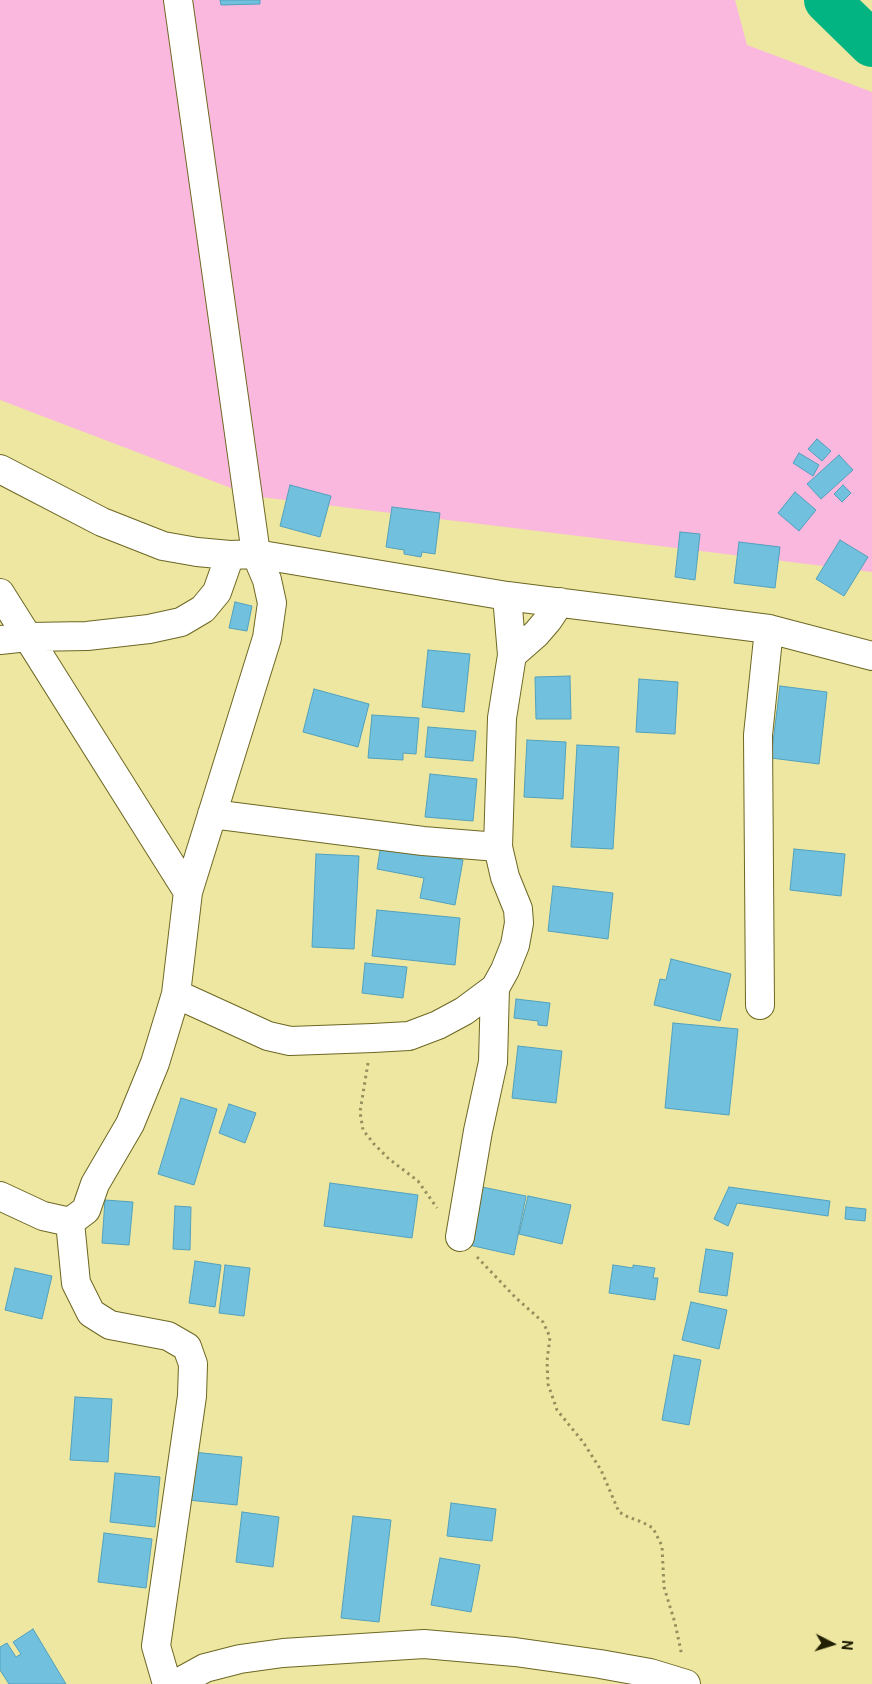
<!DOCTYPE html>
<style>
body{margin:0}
#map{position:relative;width:872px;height:1684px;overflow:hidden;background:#ede7a2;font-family:Roboto,sans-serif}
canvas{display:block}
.north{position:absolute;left:807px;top:1619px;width:50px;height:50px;-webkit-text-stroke:4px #ede7a2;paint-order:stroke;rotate:95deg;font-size:14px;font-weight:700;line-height:20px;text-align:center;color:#222004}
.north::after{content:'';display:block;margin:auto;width:18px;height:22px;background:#222004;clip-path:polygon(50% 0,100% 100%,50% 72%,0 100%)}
</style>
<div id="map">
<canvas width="872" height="1684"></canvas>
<div class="north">N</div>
</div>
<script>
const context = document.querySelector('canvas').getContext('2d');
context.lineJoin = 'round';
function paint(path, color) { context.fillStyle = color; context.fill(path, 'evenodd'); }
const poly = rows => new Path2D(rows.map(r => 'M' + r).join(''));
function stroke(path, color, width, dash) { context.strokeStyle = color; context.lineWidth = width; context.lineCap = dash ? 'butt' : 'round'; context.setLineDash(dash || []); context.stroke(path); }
const green = poly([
 [0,0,735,0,747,45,872,92,872,572,252,496,0,400]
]);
const river = poly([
 [827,0,872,44]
]);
const building = poly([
 [220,0,260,0,260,4,221,5,220,0],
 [817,439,831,451,822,461,808,449,817,439],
 [799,453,819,465,813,476,793,463,799,453],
 [839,455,853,470,821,499,807,484,839,455],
 [290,485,331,496,320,537,280,526,290,485],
 [843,485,851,493,842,502,834,494,843,485],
 [795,492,816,510,799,531,778,513,795,492],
 [392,507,440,513,435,554,422,552,421,557,404,554,404,550,386,547,392,507],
 [680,532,700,534,695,580,675,577,680,532],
 [840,540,868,557,844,596,816,579,840,540],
 [739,542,780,547,775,588,734,583,739,542],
 [235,602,252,606,247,631,229,628,235,602],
 [428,650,470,654,464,712,422,707,428,650],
 [570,676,571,719,536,719,535,677,570,676],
 [639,679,678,682,675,734,636,732,639,679],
 [780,686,827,692,819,764,771,758,780,686],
 [314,689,369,704,358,747,303,732,314,689],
 [372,715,419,718,416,754,403,753,403,760,368,758,372,715],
 [428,727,476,731,473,761,425,757,428,727],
 [527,740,566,742,563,799,524,797,527,740],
 [577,745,619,747,613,849,571,847,577,745],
 [430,774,477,779,473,821,425,817,430,774],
 [381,845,463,860,455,905,420,898,424,878,377,869,381,845],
 [794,849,845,854,841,896,790,890,794,849],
 [316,854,359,856,354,949,312,947,316,854],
 [553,886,613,893,608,939,548,931,553,886],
 [377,910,460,918,455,965,372,956,377,910],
 [671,959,731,974,720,1021,654,1005,660,979,666,980,671,959],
 [365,963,407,967,403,998,362,993,365,963],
 [516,999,550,1003,547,1026,538,1025,538,1021,514,1018,516,999],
 [673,1023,738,1029,729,1115,665,1108,673,1023],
 [518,1046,562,1051,556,1103,512,1098,518,1046],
 [181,1098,217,1109,194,1185,158,1174,181,1098],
 [229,1104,256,1113,245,1143,219,1133,229,1104],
 [330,1183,418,1195,412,1238,324,1226,330,1183],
 [482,1187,526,1196,514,1255,469,1245,482,1187],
 [729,1187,830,1201,828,1216,737,1203,728,1226,714,1219,729,1187],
 [528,1196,571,1205,562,1244,519,1234,528,1196],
 [105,1200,133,1202,129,1245,102,1243,105,1200],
 [175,1206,191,1207,190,1250,173,1249,175,1206],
 [846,1207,866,1209,865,1221,845,1219,846,1207],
 [706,1249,733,1253,727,1296,699,1292,706,1249],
 [195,1261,221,1265,215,1307,189,1303,195,1261],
 [225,1265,250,1268,244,1316,219,1313,225,1265],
 [613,1265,633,1268,633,1265,655,1268,653,1278,658,1278,655,1300,609,1293,613,1265],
 [15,1268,52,1276,42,1319,5,1310,15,1268],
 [691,1302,727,1310,719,1349,682,1340,691,1302],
 [674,1355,701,1360,689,1425,662,1420,674,1355],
 [75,1397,112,1399,108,1462,70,1460,75,1397],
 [193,1452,242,1457,237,1505,188,1500,193,1452],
 [115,1473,160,1477,155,1527,110,1522,115,1473],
 [451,1503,496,1509,492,1541,447,1536,451,1503],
 [242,1512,279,1517,273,1567,236,1562,242,1512],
 [353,1516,391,1520,379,1622,341,1618,353,1516],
 [104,1533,152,1539,146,1588,98,1582,104,1533],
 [440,1558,480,1565,471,1612,431,1605,440,1558],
 [33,1629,66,1684,9,1684,0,1670,0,1647,7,1643,16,1657,21,1654,13,1642,33,1629]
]);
const path = poly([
 [368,1063,360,1112,363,1130,374,1144,389,1159,418,1181,437,1208],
 [477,1257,515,1297,543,1322,550,1337,547,1361,548,1384,557,1410,583,1442,601,1470,619,1512,628,1517,642,1522,653,1528,662,1546,664,1587,675,1623,682,1656]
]);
const street = poly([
 [0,469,102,522,163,546,197,552,230,555,256,554,507,596,769,629,872,656],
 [0,593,188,892],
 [0,640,28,637,87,636,149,629,181,622,203,609,217,592,230,555],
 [512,655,536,634,548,620,560,602],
 [498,847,502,718,512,655,507,596],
 [176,994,268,1036,290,1041,373,1038,409,1036,438,1025,464,1011,495,988,505,970,515,945,519,923,518,909,505,877,498,847,423,841,212,814],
 [760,1005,758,735,769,629],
 [0,1196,43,1216,70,1222,86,1210,95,1184,130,1124,155,1063,176,994,188,892,267,638,272,603,267,580,256,554,178,0],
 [70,1222,76,1283,91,1313,110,1325,168,1336,187,1347,193,1364,192,1396,156,1646,167,1684],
 [460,1237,478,1131,493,1062,495,988],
 [176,1684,205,1668,240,1659,283,1653,424,1644,515,1652,600,1664,650,1673,686,1684]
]);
paint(green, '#fbb8de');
stroke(river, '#02b481', 46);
paint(building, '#71c0dd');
stroke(building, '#52a1bd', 1);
stroke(street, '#6d6723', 30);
stroke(path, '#94905d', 3, [2.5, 4]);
stroke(street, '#fff', 28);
</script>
